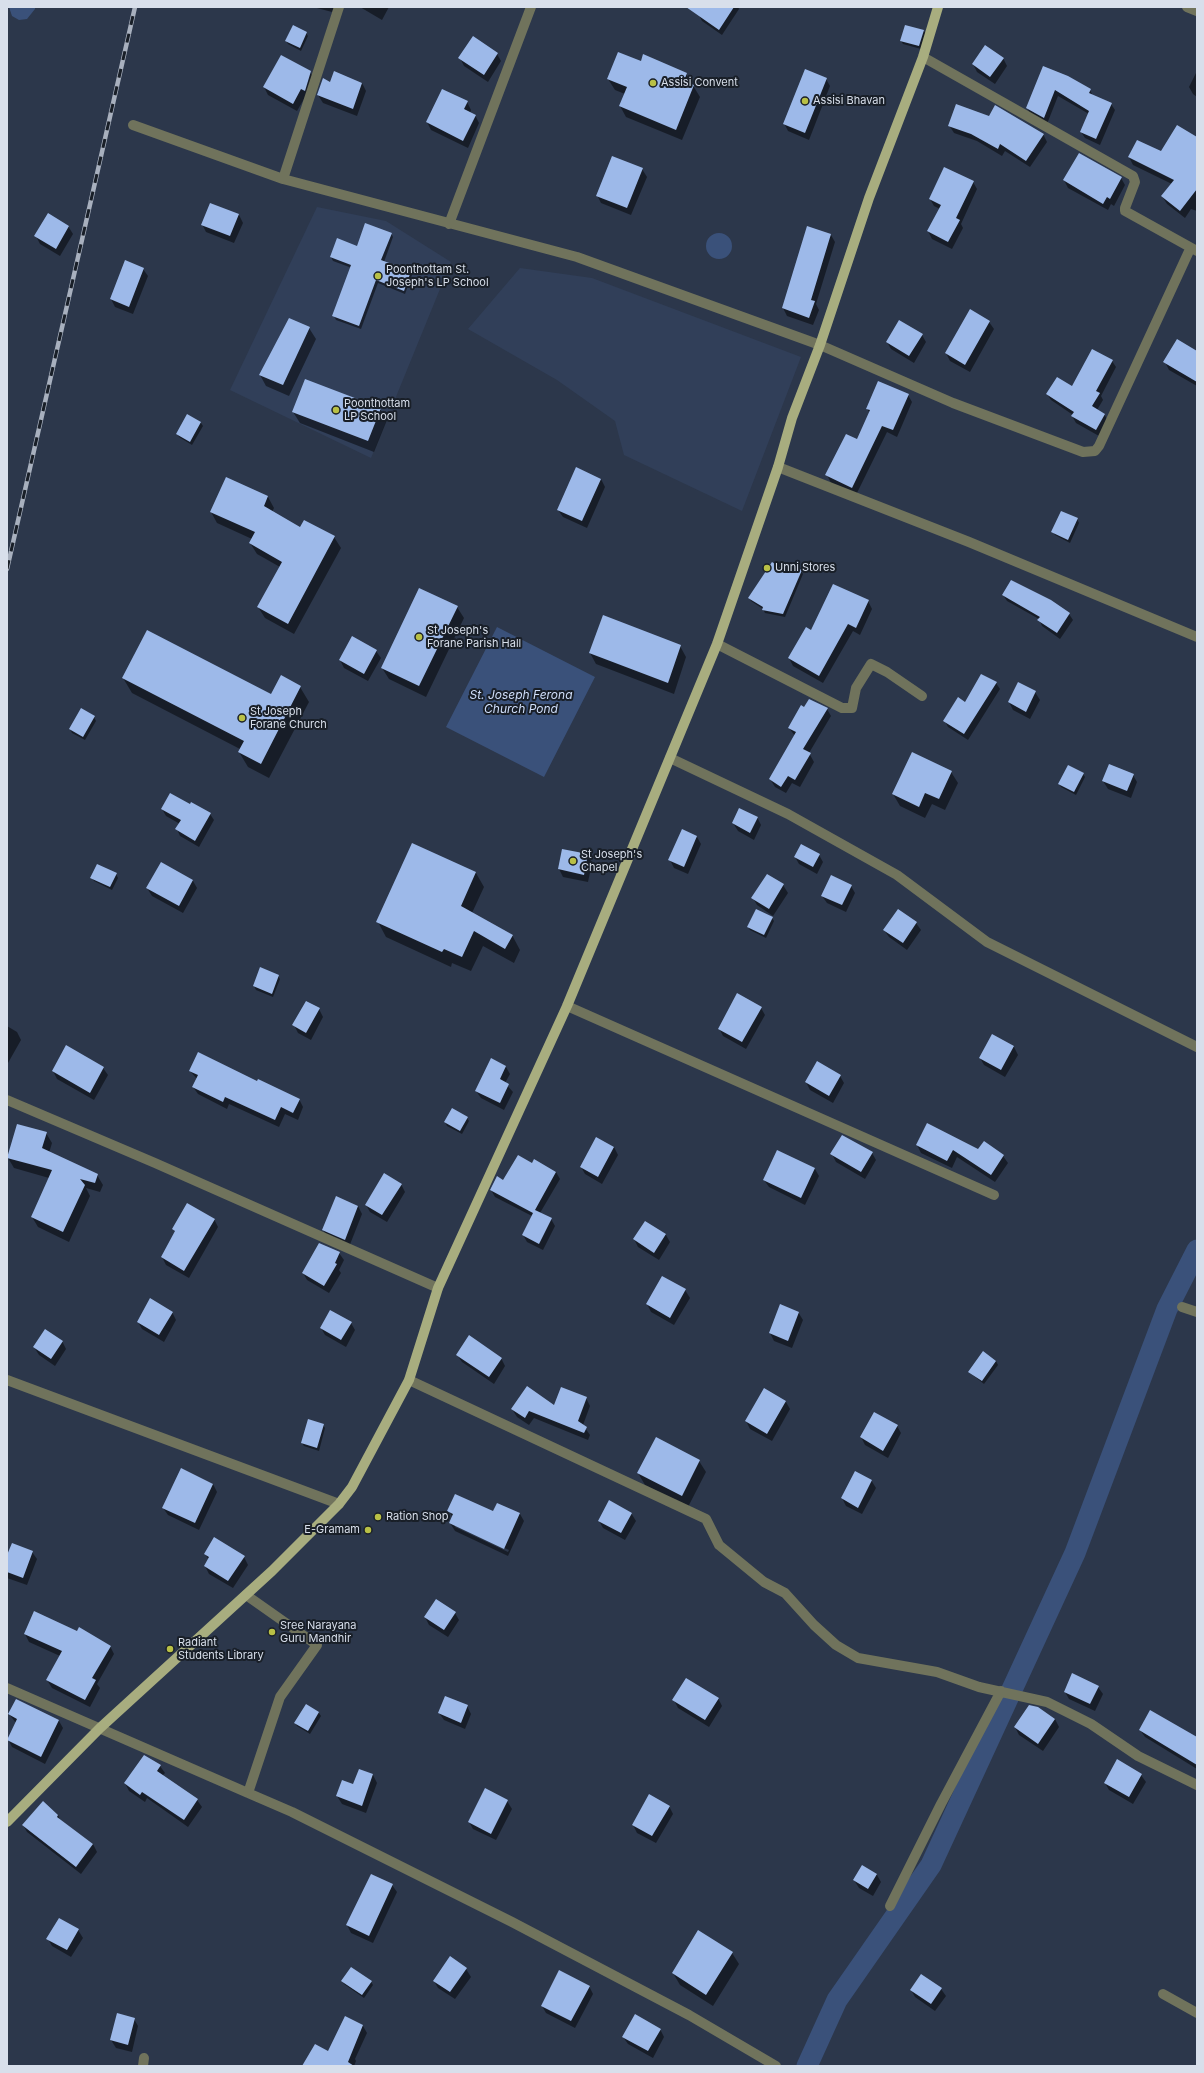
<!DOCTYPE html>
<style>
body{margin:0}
#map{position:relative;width:1204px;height:2073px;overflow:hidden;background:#2c374b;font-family:Inter,sans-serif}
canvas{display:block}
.frame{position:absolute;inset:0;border:8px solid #d8dfeb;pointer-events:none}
</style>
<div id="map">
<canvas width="1204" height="2073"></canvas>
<div class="frame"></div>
</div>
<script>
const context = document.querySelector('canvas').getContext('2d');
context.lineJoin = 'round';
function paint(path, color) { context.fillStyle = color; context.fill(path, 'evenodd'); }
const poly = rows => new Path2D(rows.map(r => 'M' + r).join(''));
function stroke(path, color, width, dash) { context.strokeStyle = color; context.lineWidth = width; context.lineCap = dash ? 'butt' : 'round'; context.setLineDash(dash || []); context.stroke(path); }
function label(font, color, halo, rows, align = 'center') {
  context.font = font + ' Inter,sans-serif'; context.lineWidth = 4; context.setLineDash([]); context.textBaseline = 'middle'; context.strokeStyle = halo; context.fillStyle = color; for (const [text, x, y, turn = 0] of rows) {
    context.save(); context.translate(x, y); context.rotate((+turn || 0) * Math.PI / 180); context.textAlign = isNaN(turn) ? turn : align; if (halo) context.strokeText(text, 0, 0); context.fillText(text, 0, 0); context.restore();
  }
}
const built = poly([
 [317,207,386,221,451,262,371,458,230,390],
 [520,268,592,278,801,357,742,511,624,455,615,421,557,380,468,329]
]);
const water = poly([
 [9,7,35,7,35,9,27,19,19,20,12,16],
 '706 246a13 13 0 1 1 26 0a13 13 0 1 1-26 0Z',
 [497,627,595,677,544,777,446,727]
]);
const shadow = poly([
 [313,7,334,7,332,12],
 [360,7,389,7,382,20],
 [704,7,738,7,739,9,722,35,702,21,699,15],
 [924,31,926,34,921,49,903,44,901,41],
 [306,33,308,36,301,51,288,44,286,41],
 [497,54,501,61,488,82,464,66,460,58],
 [1003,58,1007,66,995,84,977,72,973,64],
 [641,63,686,74,700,97,682,140,626,117,620,106,625,94,615,90,608,79],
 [1044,68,1090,90,1093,96,1111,104,1115,110,1100,145,1085,138,1081,132,1089,114,1058,96,1047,124,1031,115,1027,108],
 [1197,71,1197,97,1193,94,1189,87],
 [310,72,315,80,297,111,268,95,264,87],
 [826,79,830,86,809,140,788,131,784,123],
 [330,83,362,83,366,91,357,116,323,103,318,95],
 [467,102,471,110,470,113,475,115,479,123,468,148,431,130,427,122],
 [949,125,1043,134,1047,142,1030,167,1005,151,1002,156,977,141,954,133],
 [1197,139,1197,211,1191,209,1185,218,1167,204,1162,196,1172,184,1133,165,1129,157,1161,153],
 [642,169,647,177,631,215,601,203,597,195],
 [1121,178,1125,185,1114,206,1111,204,1108,210,1068,188,1064,180],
 [973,182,977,189,961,224,963,228,952,249,932,239,928,231,940,209,934,206,930,199],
 [211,204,239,215,243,223,234,243,206,232,202,224],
 [68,226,73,234,60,256,40,244,36,236],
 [391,233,393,237,384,262,410,272,412,275,405,294,378,283,361,329,336,320,334,316,352,268,333,261,331,257],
 [831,235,835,242,816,304,819,310,813,325,787,316,783,308],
 [143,269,148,276,133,314,115,307,111,299],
 [989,322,994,329,970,372,950,361,946,353],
 [309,328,316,339,289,396,266,386,260,375],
 [922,335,926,342,914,363,891,349,887,342],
 [1197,352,1197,386,1169,370,1165,362],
 [1112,361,1116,367,1101,396,1103,400,1097,410,1104,414,1108,421,1099,436,1076,423,1072,416,1073,415,1051,400,1047,394,1072,388],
 [908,395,912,402,897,437,887,432,856,495,831,483,827,475,858,441,870,413,867,409],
 [380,409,387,420,374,452,300,423,293,412],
 [187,415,201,423,203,426,192,445,179,437,177,434],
 [226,478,268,497,274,508,272,512,301,529,334,537,341,548,294,634,265,618,258,607,280,567,257,554,250,543,252,539,217,523,211,512],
 [601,479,605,487,587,528,563,517,558,510],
 [1077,519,1079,523,1070,543,1055,535,1053,532],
 [801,571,803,574,785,617,765,613,763,609,751,601,749,598,785,572],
 [1003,595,1069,614,1073,620,1060,639,1042,626,1039,619,1007,601],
 [868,601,872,609,860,635,853,631,823,683,793,666,789,658,812,631],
 [457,607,464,618,426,697,389,679,382,668],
 [680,646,686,657,674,694,596,664,590,653],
 [376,651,381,658,368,681,344,668,340,660],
 [123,678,272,696,300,687,309,702,269,778,248,767,239,752,240,749,132,693],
 [996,683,1000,689,968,740,948,727,945,721,966,703],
 [1035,692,1040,700,1030,719,1013,710,1009,702],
 [805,708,827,709,831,716,809,753,814,762,800,787,792,783,786,793,775,787,770,779,795,736,789,728],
 [81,709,94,717,96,721,85,740,72,733,70,729],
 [1068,766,1083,774,1085,777,1076,795,1061,787,1059,784],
 [951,772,958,783,945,810,932,804,925,818,900,806,893,794],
 [1133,775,1137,782,1131,798,1108,789,1103,781],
 [190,805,210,814,214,820,199,847,180,836,177,829,180,824,166,816,162,809],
 [757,817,761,825,754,840,738,831,733,823],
 [697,837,701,844,688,874,674,868,670,860],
 [413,844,476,873,484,887,472,913,512,935,520,950,514,963,483,946,471,971,452,963,451,967,386,937,378,922],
 [588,855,592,863,588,882,563,877,559,869],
 [819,855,823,862,817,874,799,864,795,857],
 [161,863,193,881,197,888,183,913,152,896,147,888],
 [116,874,118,878,112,890,94,881,92,878],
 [783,885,788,893,773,916,757,905,753,898],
 [851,886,855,893,846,912,827,903,822,896],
 [898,910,916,923,921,930,907,950,889,937,884,930],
 [772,918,774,921,766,938,750,930,748,927],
 [278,976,280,979,273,997,256,990,254,986],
 [761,1008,765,1015,746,1049,723,1036,719,1028],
 [319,1009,323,1017,311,1040,298,1033,294,1025],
 [7,1026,17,1032,21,1040,8,1063],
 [992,1035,1014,1047,1018,1055,1005,1077,984,1065,980,1058],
 [506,1067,510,1074,505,1083,513,1092,504,1110,481,1098,476,1091],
 [103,1068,108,1075,94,1100,57,1079,53,1071],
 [190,1071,257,1083,299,1099,303,1107,298,1120,285,1114,279,1127,229,1104,227,1109,198,1094,193,1087,197,1079],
 [840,1076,844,1083,833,1103,810,1090,806,1082],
 [467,1118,469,1121,462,1134,447,1126,445,1122],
 [46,1133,52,1143,49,1153,97,1175,103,1185,100,1192,86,1188,90,1196,69,1242,38,1227,32,1217,49,1178,14,1168,8,1158],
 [917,1145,979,1151,1003,1156,1008,1163,995,1182,957,1157,952,1168,921,1153],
 [614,1147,618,1155,602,1184,585,1174,581,1167],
 [872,1153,876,1160,865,1179,836,1162,832,1154],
 [532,1164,556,1172,560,1179,540,1213,551,1219,555,1226,543,1250,527,1242,523,1235,532,1216,495,1197,491,1190],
 [815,1169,819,1176,805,1205,769,1187,764,1180],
 [401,1184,405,1192,387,1222,370,1212,366,1205],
 [358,1206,362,1214,349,1247,328,1237,323,1230],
 [214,1219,218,1227,189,1278,166,1265,162,1257,175,1232,174,1229],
 [645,1222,666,1235,670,1242,659,1260,638,1247,634,1239],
 [339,1253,344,1260,339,1270,341,1273,329,1293,307,1280,303,1273],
 [685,1290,690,1298,674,1325,651,1312,647,1304],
 [172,1312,176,1320,164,1342,142,1329,138,1322],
 [798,1312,803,1320,792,1348,774,1341,770,1333],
 [351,1323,355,1330,346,1347,325,1335,321,1328],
 [62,1341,66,1349,55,1366,39,1355,34,1347],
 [457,1355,501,1358,505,1366,494,1384,462,1362],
 [996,1361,998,1365,984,1384,969,1372],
 [586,1398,590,1406,583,1425,590,1435,588,1440,534,1418,529,1425,517,1417,512,1409,555,1406],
 [786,1402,790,1409,772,1441,750,1429,746,1421],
 [323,1425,325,1428,319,1451,304,1446,302,1443],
 [897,1426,901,1433,888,1458,865,1445,861,1437],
 [699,1461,706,1472,688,1507,645,1485,638,1473],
 [871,1480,876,1488,862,1514,846,1506,842,1498],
 [213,1484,217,1492,199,1530,168,1515,163,1508],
 [449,1511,520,1514,524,1521,508,1556,455,1531,450,1523,453,1518],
 [455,1525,509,1550,508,1552,455,1527],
 [631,1513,636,1521,625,1540,603,1528,599,1521],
 [32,1552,37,1559,27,1585,7,1578,7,1558],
 [205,1554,244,1557,248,1565,233,1588,209,1574,205,1566,209,1560],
 [455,1613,459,1620,448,1637,429,1625,425,1617],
 [77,1632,110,1646,114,1654,97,1684,100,1688,90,1707,52,1688,47,1680,60,1656,29,1642,25,1634],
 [1098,1687,1103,1694,1095,1711,1069,1699,1065,1692],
 [718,1698,722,1706,709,1727,678,1708,674,1700],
 [16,1700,59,1721,63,1728,45,1764,12,1747,8,1739,16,1723,9,1714],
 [467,1706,471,1714,465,1729,444,1720,439,1713],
 [319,1713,321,1716,310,1734,297,1726,295,1723],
 [1055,1719,1059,1727,1043,1751,1019,1735,1015,1727],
 [1140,1730,1197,1738,1197,1769,1145,1737],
 [160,1766,165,1773,162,1776,197,1800,202,1807,188,1827,147,1798,145,1802,129,1791,125,1783],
 [359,1770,373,1775,377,1783,366,1813,342,1804,337,1796,354,1785],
 [1141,1775,1146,1782,1133,1804,1109,1790,1105,1783],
 [485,1790,507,1801,512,1809,496,1840,473,1829,469,1822],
 [669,1806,673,1814,656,1843,637,1833,633,1825],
 [58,1815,60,1820,93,1844,97,1852,81,1874,27,1832,23,1825],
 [862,1867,877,1875,881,1882,873,1896,859,1888,854,1880],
 [392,1885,397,1892,373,1943,351,1933,347,1925],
 [59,1919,78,1930,83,1938,71,1957,52,1946,48,1939],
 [699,1932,732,1953,739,1964,713,2006,680,1985,673,1973],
 [450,1958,466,1969,471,1977,455,1999,438,1988,434,1981],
 [342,1981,371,1982,373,1985,364,1998,344,1984],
 [589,1986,593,1994,575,2028,546,2013,542,2006],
 [941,1989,946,1996,935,2011,915,1997,911,1990],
 [345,2018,363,2026,367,2033,355,2059,356,2061,354,2066,303,2066,328,2052],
 [134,2019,138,2026,132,2052,116,2048,111,2040],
 [660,2029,664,2037,653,2058,628,2044,623,2037]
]);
const canal = poly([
 [807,2066,837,2000,931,1865,1075,1553,1167,1309,1197,1250]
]);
const building = poly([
 [686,7,734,7,719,30],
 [293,25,307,32,300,48,285,41],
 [905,25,924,30,919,46,900,41],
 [473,36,498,53,484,75,458,58],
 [985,45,1004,58,990,77,972,64],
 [618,52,641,61,643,54,687,73,684,81,694,85,676,130,619,106,627,87,607,79],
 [281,55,311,71,305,91,301,89,293,104,263,87],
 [1043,66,1068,76,1091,89,1089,93,1112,103,1096,139,1080,132,1089,111,1055,90,1044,118,1026,108],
 [805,69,827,78,805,133,783,124],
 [334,71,362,83,353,109,317,95,323,78,330,82],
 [442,89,468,101,464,109,476,115,463,141,426,122],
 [956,104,989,116,995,105,1044,134,1026,161,1000,144,998,149,971,134,948,126],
 [1177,125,1197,137,1197,189,1180,211,1161,196,1174,180,1128,157,1137,140,1161,151],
 [1079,153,1122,177,1110,199,1107,197,1103,204,1063,180],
 [612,156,643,168,627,208,596,196],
 [944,167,974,181,956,218,960,220,948,242,927,231,941,205,929,199],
 [210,203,239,214,230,236,201,225],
 [48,213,69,226,56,249,34,236],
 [365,223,392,233,381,260,411,271,404,291,376,280,359,326,332,316,351,265,330,257,337,238,357,246],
 [807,226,831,234,811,300,815,301,809,318,782,308],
 [125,260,144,268,129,307,110,299],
 [970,309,990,321,965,365,945,353],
 [289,318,310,327,283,385,259,375],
 [899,320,923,334,909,356,886,342],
 [1177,339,1197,351,1197,382,1163,362],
 [1092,349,1113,360,1096,391,1100,393,1092,406,1105,414,1096,430,1071,416,1074,412,1046,394,1057,377,1072,386],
 [305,379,381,408,368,441,292,412],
 [878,381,909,394,893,430,882,426,852,488,825,475,846,434,857,439,870,410,866,409],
 [187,414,201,422,190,442,176,434],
 [576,467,601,479,582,521,557,510],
 [226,477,268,496,264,506,300,527,304,520,335,536,288,624,257,607,282,562,249,543,255,532,210,512],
 [1061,511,1078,518,1068,540,1051,532],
 [772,562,784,570,787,564,802,570,783,614,762,610,763,607,748,598],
 [1011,580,1051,600,1070,613,1057,633,1037,620,1040,617,1002,595],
 [833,584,869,600,856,628,848,624,819,676,788,658,806,627,811,630],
 [419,588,458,606,419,686,381,668],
 [603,615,681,645,668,683,589,653],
 [147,630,271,694,281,675,301,686,261,764,238,752,244,741,122,678],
 [352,636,377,650,364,674,339,660],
 [981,674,997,682,964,734,943,721,958,697,965,702],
 [1018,682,1036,691,1026,712,1008,702],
 [809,699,828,708,803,749,811,753,795,780,788,776,781,787,769,779,796,732,788,728,801,705,804,707],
 [81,708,95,716,83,737,69,729],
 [912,752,952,771,939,799,925,793,919,807,892,794],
 [1109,764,1134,774,1127,791,1102,781],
 [1068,765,1084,773,1074,792,1058,784],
 [170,793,190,804,191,802,211,813,195,841,175,829,181,820,161,809],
 [739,808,758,817,750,833,732,823],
 [682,829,697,836,684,867,668,860],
 [412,843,476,872,461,906,513,935,505,949,474,931,462,957,444,949,442,952,376,922],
 [801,844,820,854,813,867,794,857],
 [562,849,588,854,584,875,558,869],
 [161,862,193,880,179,906,146,888],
 [97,864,117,873,110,887,90,878],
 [767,874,784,884,769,909,751,898],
 [831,875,852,885,842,905,821,896],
 [756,909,773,917,764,935,747,927],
 [898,909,917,922,903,943,883,930],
 [260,967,279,975,272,994,253,986],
 [737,993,762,1007,742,1042,718,1029],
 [306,1001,320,1008,306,1033,292,1025],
 [992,1034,1014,1046,1001,1070,979,1058],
 [66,1045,104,1067,90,1093,52,1071],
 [198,1052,257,1081,258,1079,300,1099,293,1113,281,1107,275,1120,225,1097,223,1102,192,1087,198,1075,189,1071],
 [491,1058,506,1066,500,1079,509,1084,500,1103,475,1091],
 [817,1061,841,1075,829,1096,805,1082],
 [452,1108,468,1117,460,1131,444,1122],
 [927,1123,978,1149,984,1141,1004,1155,991,1175,953,1150,947,1161,916,1145],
 [17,1124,47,1132,42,1148,98,1174,95,1183,80,1179,85,1185,63,1232,31,1217,52,1170,7,1158],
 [842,1135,873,1152,861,1172,830,1154],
 [596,1137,614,1147,598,1177,580,1167],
 [777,1150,815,1168,801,1198,763,1180],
 [518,1155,532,1163,534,1159,556,1172,535,1210,552,1218,539,1244,522,1235,533,1213,490,1190,497,1176,503,1180],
 [384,1173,402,1184,382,1215,365,1205],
 [336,1196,358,1206,345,1240,322,1230],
 [187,1203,215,1219,184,1271,161,1257,175,1231,172,1229],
 [645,1221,666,1234,654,1253,633,1239],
 [319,1243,340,1252,335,1263,337,1264,324,1286,302,1273],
 [662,1276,686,1289,670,1318,646,1304],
 [150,1298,173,1312,159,1335,137,1322],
 [780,1304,799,1312,788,1341,769,1333],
 [330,1310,352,1322,341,1340,320,1328],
 [45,1329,63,1341,51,1359,33,1347],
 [469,1335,502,1358,489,1377,456,1355],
 [983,1351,996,1361,982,1381,968,1372],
 [527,1386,554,1405,561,1387,587,1397,578,1421,587,1427,584,1433,529,1411,525,1418,511,1409],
 [764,1388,786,1401,767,1434,745,1421],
 [874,1412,898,1425,883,1451,860,1437],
 [308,1419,324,1424,317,1448,301,1443],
 [656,1437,700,1460,682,1496,637,1473],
 [181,1468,213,1484,195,1523,162,1508],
 [855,1471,872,1480,858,1508,841,1498],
 [455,1494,493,1511,497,1503,520,1513,504,1549,449,1523,453,1514,447,1511],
 [609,1500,632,1513,621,1533,598,1521],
 [214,1537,245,1556,228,1581,204,1566,209,1557,204,1554],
 [12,1543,33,1551,23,1578,7,1572,7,1555],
 [436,1599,456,1612,444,1630,424,1617],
 [34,1611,77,1631,79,1627,111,1646,92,1678,96,1680,85,1700,46,1680,62,1651,24,1634],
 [1072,1673,1099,1686,1090,1704,1064,1692],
 [686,1678,719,1698,705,1720,672,1700],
 [445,1696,468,1705,461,1723,438,1713],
 [16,1699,59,1720,41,1757,7,1740,17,1719,8,1714],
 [306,1704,319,1712,308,1731,294,1723],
 [1029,1705,1038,1707,1055,1719,1038,1744,1014,1727],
 [1150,1710,1197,1737,1197,1765,1139,1730],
 [144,1755,161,1765,157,1771,198,1799,184,1820,142,1792,140,1795,124,1783],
 [1117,1759,1142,1774,1129,1797,1104,1783],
 [359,1769,373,1774,362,1806,336,1796,342,1780,353,1784],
 [485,1788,508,1800,491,1834,468,1822],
 [649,1794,670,1806,652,1836,632,1825],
 [43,1801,58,1815,57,1817,93,1844,76,1867,22,1825],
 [862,1865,877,1874,868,1889,853,1880],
 [371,1874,393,1884,369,1936,346,1925],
 [59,1918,79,1929,67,1950,46,1939],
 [698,1930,733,1952,706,1995,672,1973],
 [450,1956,467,1968,450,1992,433,1981],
 [351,1967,372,1981,362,1995,341,1981],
 [559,1970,590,1986,571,2021,541,2006],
 [921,1974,942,1988,931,2004,910,1990],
 [117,2013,135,2018,128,2045,110,2040],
 [635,2014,661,2029,648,2051,622,2037],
 [345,2016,363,2025,348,2062,354,2066,302,2066,315,2044,328,2051]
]);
const minor = poly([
 [1187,7,1197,11],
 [923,57,1133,176,1135,182,1125,208,1125,211,1197,251],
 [133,125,283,179,577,257,820,345,953,403,1083,452,1095,451,1099,446,1190,249],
 [283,179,339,7],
 [449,224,531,7],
 [778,467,969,542,1197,637],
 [717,644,842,708,852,708,856,688,871,664,887,672,922,696],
 [670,758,788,814,897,875,987,942,1197,1047],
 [567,1006,994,1195],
 [7,1100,155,1163,438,1288],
 [1182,1307,1197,1312],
 [7,1380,339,1504],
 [409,1380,706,1519,719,1545,764,1582,785,1593,814,1625,836,1645,858,1658,937,1672,979,1687,1047,1702,1091,1724,1138,1756,1197,1785],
 [7,1688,248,1793,280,1697,317,1645,246,1595],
 [248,1793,292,1812,512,1922,689,2015,776,2066],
 [890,1906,941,1804,1001,1691],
 [1163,1994,1197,2013],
 [143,2066,144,2058]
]);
const major = poly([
 [7,1822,100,1728,272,1571,339,1504,352,1487,409,1380,438,1288,567,1006,717,644,778,467,792,418,820,345,869,198,923,57,938,7]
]);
const rail = poly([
 [7,569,135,7]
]);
const markers = [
 [653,83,4,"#b9c046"],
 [805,101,4,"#b9c046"],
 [378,276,4,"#b9c046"],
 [336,410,4,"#b9c046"],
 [767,568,4,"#b9c046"],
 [419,637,4,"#b9c046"],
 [242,718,4,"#b9c046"],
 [573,861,4,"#b9c046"],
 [378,1517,4,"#b9c046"],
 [368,1530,4,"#b9c046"],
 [272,1632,4,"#b9c046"],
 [170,1649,4,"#b9c046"]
];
const poiNames = [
 ["Assisi Convent",661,83],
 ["Assisi Bhavan",813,101],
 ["Poonthottam St.",386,270],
 ["Joseph's LP School",386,283],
 ["Poonthottam",344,404],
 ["LP School",344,417],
 ["Unni Stores",775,568],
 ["St Joseph's",427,631],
 ["Forane Parish Hall",427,644],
 ["St Joseph",250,712],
 ["Forane Church",250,725],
 ["St Joseph's",581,855],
 ["Chapel",581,868],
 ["Ration Shop",386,1517],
 ["E-Gramam",360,1530,"right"],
 ["Sree Narayana",280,1626],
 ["Guru Mandhir",280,1639],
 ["Radiant",178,1643],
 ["Students Library",178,1656]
];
const waterNames = [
 ["St. Joseph Ferona",521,695],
 ["Church Pond",521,709]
];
paint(built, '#313f59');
paint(water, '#3a517a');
paint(shadow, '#0007');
stroke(canal, '#3a517a', 21);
paint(building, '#9db9e9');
stroke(minor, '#70735c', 10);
stroke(major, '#a8ad7f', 10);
stroke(rail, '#a8b0be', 4.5);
stroke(rail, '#191f28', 3, [9]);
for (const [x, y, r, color] of markers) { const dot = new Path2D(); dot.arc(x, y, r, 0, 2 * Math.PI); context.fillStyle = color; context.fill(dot); stroke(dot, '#191f28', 1.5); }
label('11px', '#d8dfeb', '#191f28', poiNames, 'left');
label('italic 12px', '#d0dffb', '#191f28', waterNames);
</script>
